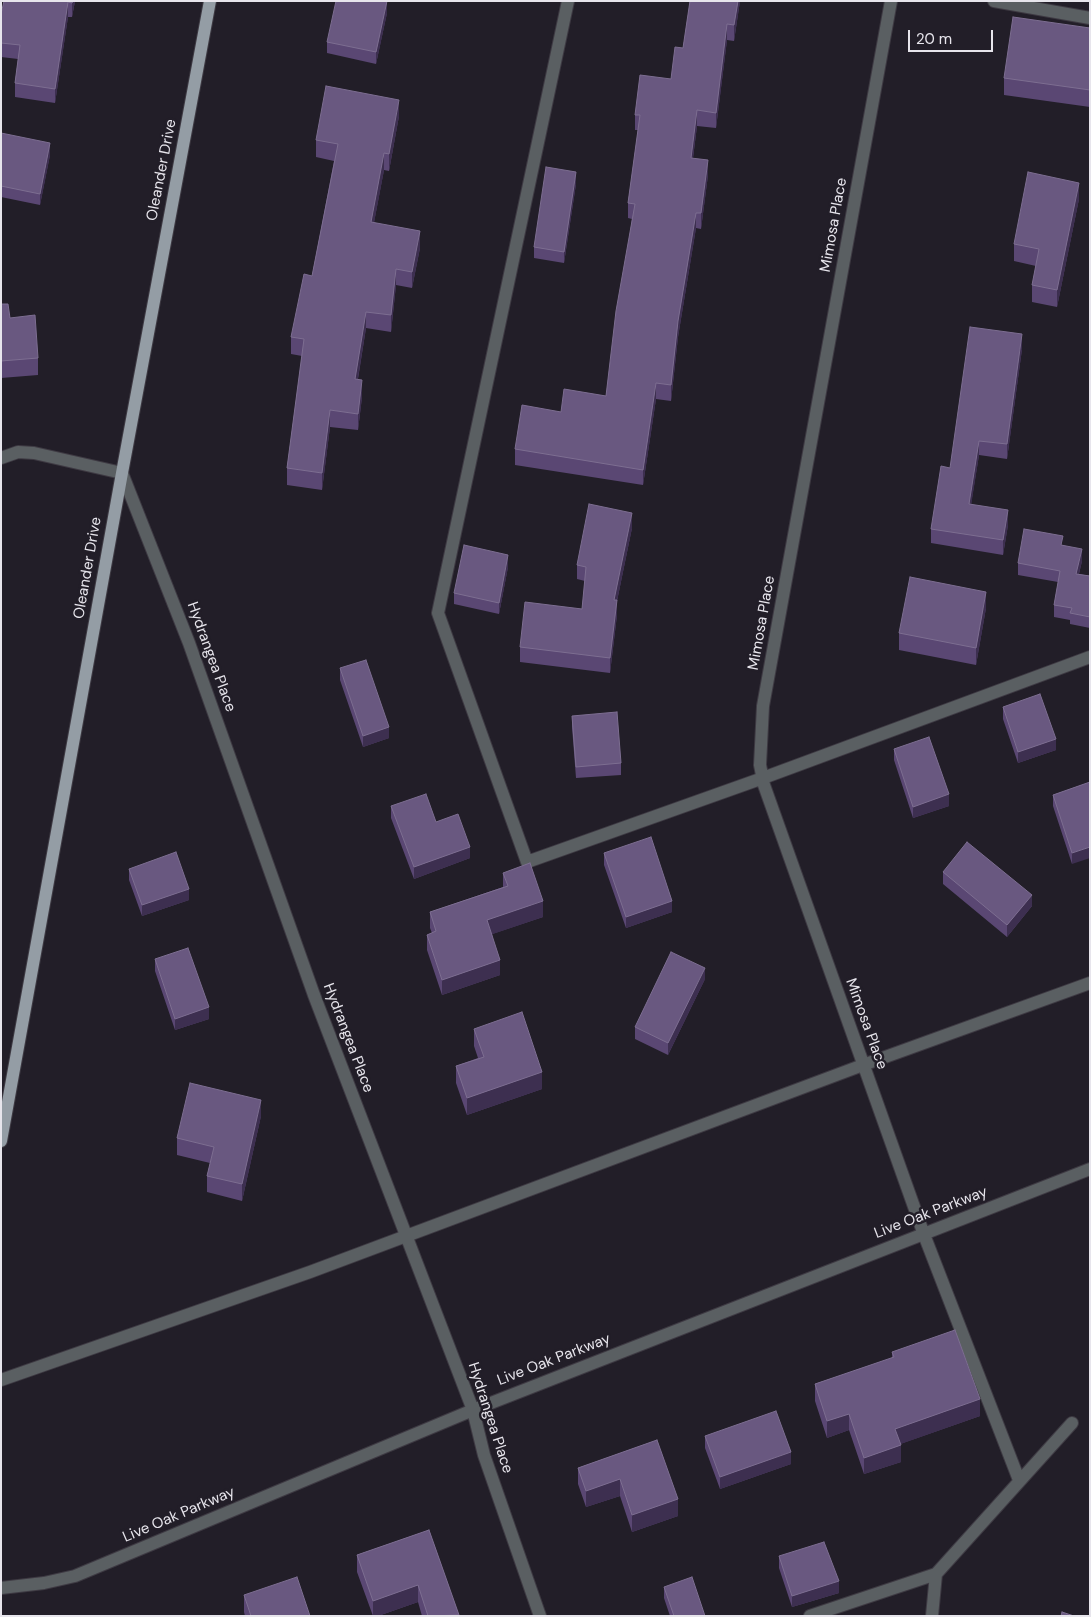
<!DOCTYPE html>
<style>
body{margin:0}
#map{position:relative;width:1091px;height:1617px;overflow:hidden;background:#221e28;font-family:"DM Sans",sans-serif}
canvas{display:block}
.frame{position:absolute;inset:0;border:2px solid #e7e5ec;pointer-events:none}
.scale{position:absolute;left:908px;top:30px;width:85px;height:22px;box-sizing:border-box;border:2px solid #e7e5ec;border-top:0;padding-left:6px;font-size:15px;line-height:18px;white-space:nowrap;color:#e7e5ec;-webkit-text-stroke:4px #221e28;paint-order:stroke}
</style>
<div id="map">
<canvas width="1091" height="1617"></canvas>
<div class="frame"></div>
<div class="scale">20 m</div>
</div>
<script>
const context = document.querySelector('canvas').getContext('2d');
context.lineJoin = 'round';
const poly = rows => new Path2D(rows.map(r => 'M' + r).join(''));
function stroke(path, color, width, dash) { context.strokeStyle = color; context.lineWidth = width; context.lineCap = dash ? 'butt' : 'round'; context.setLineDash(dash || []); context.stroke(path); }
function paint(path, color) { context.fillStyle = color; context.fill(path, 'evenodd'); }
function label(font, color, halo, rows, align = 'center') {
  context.font = font + ' "DM Sans",sans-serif'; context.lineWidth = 5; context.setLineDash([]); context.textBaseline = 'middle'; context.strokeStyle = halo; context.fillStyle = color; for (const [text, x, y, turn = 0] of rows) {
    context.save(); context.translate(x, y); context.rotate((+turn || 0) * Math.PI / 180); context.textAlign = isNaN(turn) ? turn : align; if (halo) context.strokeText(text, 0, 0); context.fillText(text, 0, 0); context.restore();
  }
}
const minor = poly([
 [568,1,438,613,527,862,763,778,1090,657],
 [891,1,763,706,760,765,764,785,923,1232,1019,1480],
 [994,1,1090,18],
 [1,458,18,452,34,453,122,473,189,643,314,995,473,1410,484,1455,540,1616],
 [1,1380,310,1272,863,1065,1090,983],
 [1,1588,44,1583,75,1576,473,1410,1090,1169],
 [810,1616,936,1574],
 [932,1616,936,1574,1072,1423]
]);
const major = poly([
 [1,1141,122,473,210,1]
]);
const wall = poly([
 [75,1,72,17,68,17,55,103,15,97,15,83,18,59,1,57,1,14],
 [690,1,740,1,734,41,727,40,716,128,697,126,693,158,708,175,701,229,696,228,678,337,671,401,656,399,643,485,515,465,515,449,561,412,606,396,632,219,628,218,628,203,638,130,635,130,635,115,671,79,683,48],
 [387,13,376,64,327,53,327,42],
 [1090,28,1090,107,1004,95,1004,78],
 [399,116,389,171,384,170,374,222,420,248,412,288,396,285,391,332,366,328,358,379,362,397,358,430,330,427,322,490,287,485,287,468,302,356,291,354,291,337,312,276,334,161,316,157,316,140],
 [1,133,50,155,40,205,1,197],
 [576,184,564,263,534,258,534,247],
 [1079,199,1057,307,1032,302,1032,285,1036,266,1014,261,1014,244],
 [1,304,10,318,38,358,38,375,1,378],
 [1022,349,1007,459,979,455,971,504,1008,525,1003,555,931,543,931,529,950,468],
 [632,528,617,601,617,615,610,673,520,662,520,647,582,609,585,581,577,579,577,565],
 [1063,545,1082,561,1079,574,1090,576,1090,628,1070,624,1070,620,1054,617,1054,605,1058,582,1018,575,1018,563],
 [508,567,499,614,454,604,454,593],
 [986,608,976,665,899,650,899,633],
 [340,668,389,738,363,747,340,680],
 [1003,707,1056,750,1018,763,1003,719],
 [572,716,621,763,621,775,576,778,572,727],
 [894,749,949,806,913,818,894,760],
 [1090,782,1072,864,1053,806,1053,795],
 [391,806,436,822,470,858,414,879,391,818],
 [604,853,672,912,626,928,604,865],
 [129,869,189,900,142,916,129,880],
 [943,872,1032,906,1007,937,943,884],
 [503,873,543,917,492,934,500,975,442,995,427,950,427,935,432,933,430,928,430,912,503,887],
 [155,959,209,1019,175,1030,155,971],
 [705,979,668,1055,635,1039,635,1027],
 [474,1029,542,1089,467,1115,456,1083,456,1066,478,1058,474,1046],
 [261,1116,242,1201,207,1192,207,1176,210,1163,177,1155,177,1138],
 [892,1352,980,1416,900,1444,901,1462,864,1474,849,1430,827,1438,815,1401,815,1384,892,1358],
 [705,1436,791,1464,720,1489,705,1448],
 [657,1440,678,1516,632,1532,620,1496,586,1507,578,1484,578,1468],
 [429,1530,459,1616,422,1616,418,1602,378,1616,373,1616,357,1572,357,1555],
 [779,1556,839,1593,792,1607,779,1568],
 [664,1587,705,1616,670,1616,664,1598],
 [244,1595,310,1616,245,1616,244,1612]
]);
const shadedWall = poly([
 [73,1,75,1,72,17,72,3],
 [387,1,387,13,376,64,376,52],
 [738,1,740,1,734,41,734,25],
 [68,2,68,17,55,103,55,89],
 [727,24,727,40,716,128,716,113],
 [399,100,399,116,389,171,389,154],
 [697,110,697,126,691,173,691,158],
 [50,143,50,155,40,205,40,194],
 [384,153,384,170,371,239,371,222],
 [708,160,708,175,701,229,701,213],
 [576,172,576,184,564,263,564,252],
 [1079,183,1079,199,1057,307,1057,290],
 [696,213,696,228,678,337,671,401,671,385,678,321],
 [420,231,420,248,412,288,412,272],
 [396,269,396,285,391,332,391,315],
 [366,312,366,328,355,396,355,379],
 [1022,334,1022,349,1007,459,1007,444],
 [362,380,362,397,358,430,358,414],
 [656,383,656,399,643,485,643,470],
 [330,410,330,427,322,490,322,473],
 [979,441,979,455,969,519,969,504],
 [1008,510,1008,525,1003,555,1003,540],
 [632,513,632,528,617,601,617,615,610,673,610,658,614,600],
 [1082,549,1082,561,1076,585,1076,574],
 [508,555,508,567,499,614,499,603],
 [986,592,986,608,976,665,976,648],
 [389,727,389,738,363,747,363,736],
 [1056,739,1056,750,1018,763,1018,752],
 [949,794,949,806,913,818,913,807],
 [470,847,470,858,414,879,414,867],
 [1090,847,1090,858,1072,864,1072,853],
 [189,889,189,900,142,916,142,905],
 [1032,895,1032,906,1007,937,1007,925],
 [543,901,543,917,487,936,487,920],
 [672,901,672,912,626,928,626,917],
 [500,960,500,975,442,995,442,980],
 [705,968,705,979,668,1055,668,1043],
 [209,1007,209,1019,175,1030,175,1019],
 [542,1072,542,1089,467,1115,467,1098],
 [261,1100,261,1116,242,1201,242,1184],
 [980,1399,980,1416,895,1446,895,1429],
 [849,1414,849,1430,827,1438,827,1421],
 [901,1445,901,1462,864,1474,864,1458],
 [791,1452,791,1464,720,1489,720,1477],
 [620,1479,620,1496,586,1507,586,1491],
 [678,1499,678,1516,632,1532,632,1515],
 [839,1581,839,1593,792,1607,792,1596],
 [418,1585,418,1602,378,1616,373,1616,373,1601]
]);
const building = poly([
 [4,1,73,1,72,3,68,2,55,89,15,83,20,45,1,43,1,14,4,1],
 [336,1,387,1,376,52,327,42,336,1],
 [690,1,738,1,734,25,727,24,716,113,697,110,691,158,708,160,701,213,696,213,678,321,671,385,656,383,643,470,515,449,522,405,561,412,564,389,606,396,616,311,635,204,628,203,640,115,635,115,640,75,671,79,675,47,683,48,690,1],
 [1013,17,1090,28,1090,90,1004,78,1013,17],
 [326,86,399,100,389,154,384,153,371,222,420,231,412,272,396,269,391,315,366,312,355,379,362,380,358,414,330,410,322,473,287,468,304,339,291,337,304,274,312,276,338,144,316,140,326,86],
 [1,133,50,143,40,194,1,186,1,133],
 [546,167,576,172,564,252,534,247,546,167],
 [1028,172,1079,183,1057,290,1032,285,1039,249,1014,244,1028,172],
 [1,304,8,304,10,318,35,315,38,358,1,361,1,304],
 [970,327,1022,334,1007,444,979,441,969,504,1008,510,1003,540,931,529,941,466,950,468,970,327],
 [589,504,632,513,614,600,617,600,610,658,520,647,525,602,582,609,586,567,577,565,589,504],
 [1024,529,1063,536,1061,545,1082,549,1076,574,1090,576,1090,617,1070,613,1072,608,1054,605,1060,571,1018,563,1024,529],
 [464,545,508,555,499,603,454,593,464,545],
 [910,577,986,592,976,648,899,633,910,577],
 [366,660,389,727,363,736,340,668,366,660],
 [1040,694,1056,739,1018,752,1003,707,1040,694],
 [617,712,621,763,576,767,572,716,617,712],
 [929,737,949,794,913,807,894,749,929,737],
 [1090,782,1090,847,1072,853,1053,795,1090,782],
 [426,794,436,822,458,814,470,847,414,867,391,806,426,794],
 [651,837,672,901,626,917,604,853,651,837],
 [967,842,1032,895,1007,925,943,872,967,842],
 [176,852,189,889,142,905,129,869,176,852],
 [530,863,543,901,487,920,500,960,442,980,427,935,436,931,430,912,508,886,503,873,530,863],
 [188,948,209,1007,175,1019,155,959,188,948],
 [671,952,705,968,668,1043,635,1027,671,952],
 [522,1012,542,1072,467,1098,456,1066,484,1057,474,1029,522,1012],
 [190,1083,261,1100,242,1184,207,1176,214,1147,177,1138,190,1083],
 [955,1330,980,1399,895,1429,901,1445,864,1458,849,1414,827,1421,815,1384,894,1357,892,1352,955,1330],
 [776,1411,791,1452,720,1477,705,1436,776,1411],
 [657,1440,678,1499,632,1515,620,1479,586,1491,578,1468,657,1440],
 [429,1530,459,1615,428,1616,418,1585,373,1601,357,1555,429,1530],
 [824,1542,839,1581,792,1596,779,1556,824,1542],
 [297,1577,310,1616,251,1616,244,1595,297,1577],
 [692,1577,705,1616,674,1616,664,1587,692,1577],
 [1062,1612,1074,1616,1061,1616,1062,1612]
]);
const streetNames = [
 ["Oleander Drive",162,170,-79],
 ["Mimosa Place",834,225,-80],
 ["Oleander Drive",88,568,-80],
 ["Mimosa Place",762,623,-80],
 ["Hydrangea Place",211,657,70],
 ["Mimosa Place",866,1024,70],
 ["Hydrangea Place",348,1038,69],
 ["Live Oak Parkway",931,1213,-21],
 ["Live Oak Parkway",554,1360,-21],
 ["Hydrangea Place",490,1418,72],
 ["Live Oak Parkway",179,1515,-23]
];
stroke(minor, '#3e3a43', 14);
stroke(major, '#3e3a43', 14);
stroke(minor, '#5a5f62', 12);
stroke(major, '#949da5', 12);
paint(wall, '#5a4773');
paint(shadedWall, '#3d2f50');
paint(building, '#695880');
stroke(building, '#7d6e91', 1);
label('15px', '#e7e5ec', '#221e28', streetNames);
</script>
